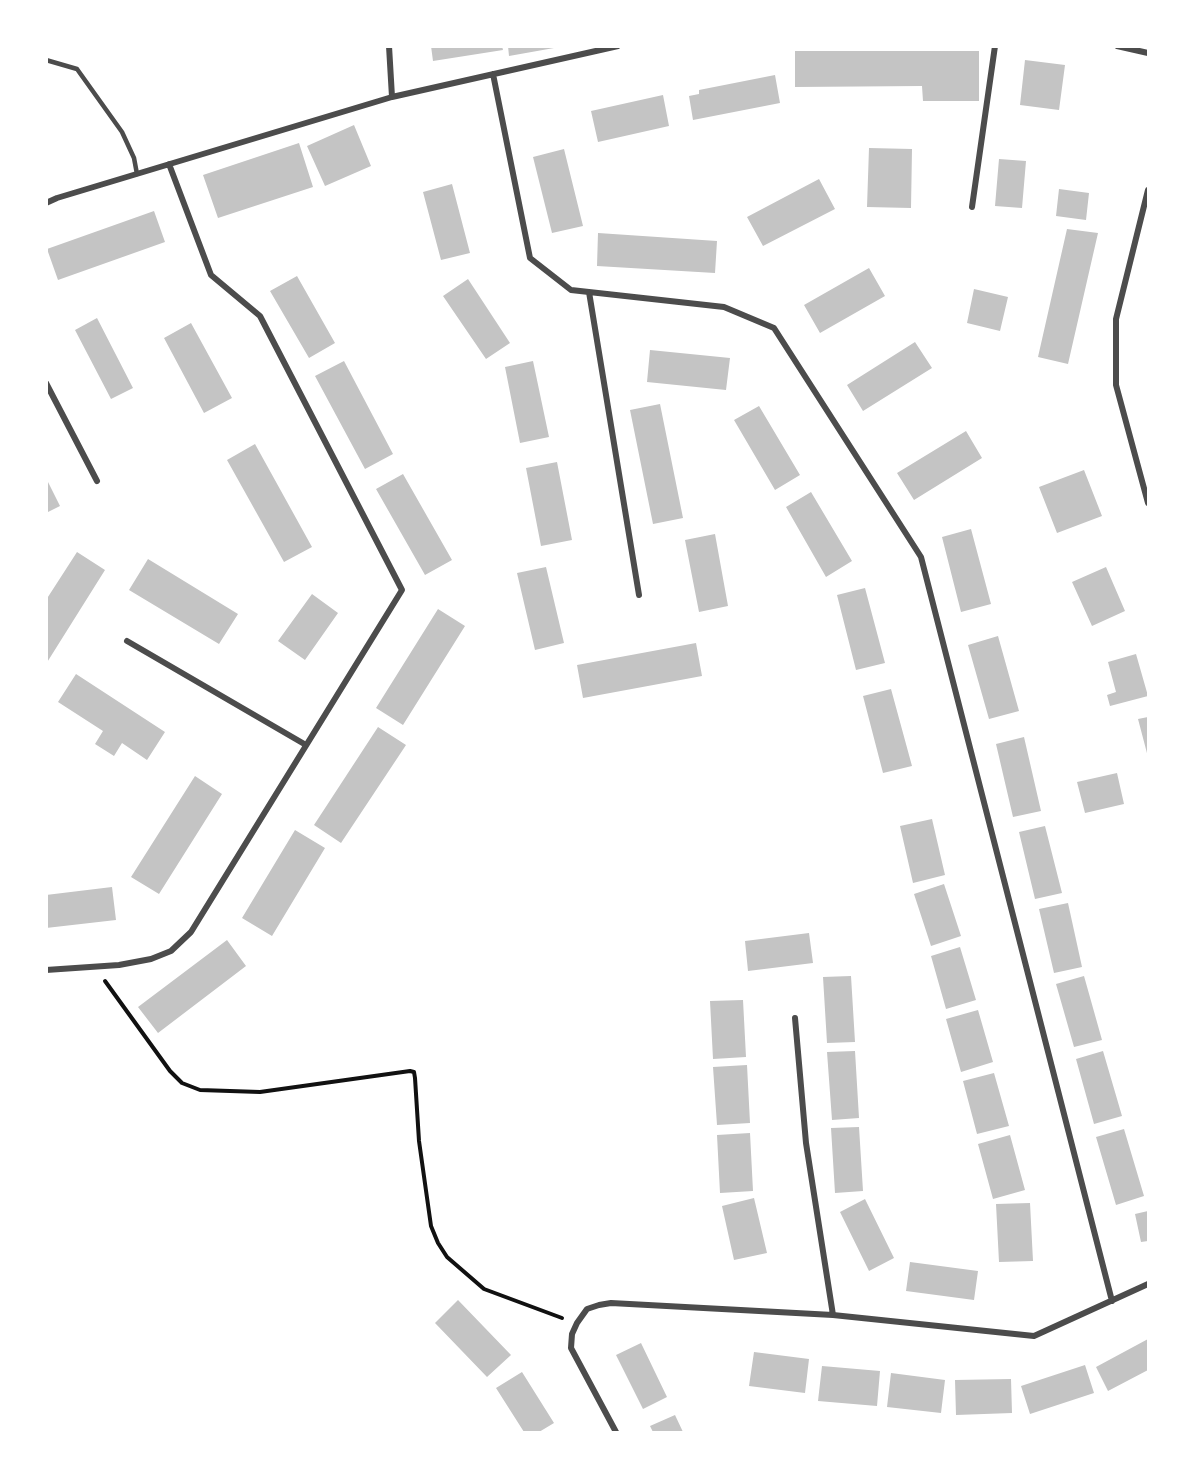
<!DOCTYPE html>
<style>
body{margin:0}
#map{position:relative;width:1195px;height:1479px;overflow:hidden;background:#fff;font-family:Signika,sans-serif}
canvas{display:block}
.frame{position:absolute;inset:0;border:48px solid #fff;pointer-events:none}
</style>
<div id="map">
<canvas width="1195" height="1479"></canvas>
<div class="frame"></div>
</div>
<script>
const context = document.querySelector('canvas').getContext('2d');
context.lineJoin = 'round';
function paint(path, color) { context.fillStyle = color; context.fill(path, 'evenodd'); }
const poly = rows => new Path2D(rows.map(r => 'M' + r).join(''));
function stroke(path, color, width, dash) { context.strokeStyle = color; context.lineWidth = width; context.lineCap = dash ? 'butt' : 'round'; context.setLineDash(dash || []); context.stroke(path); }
const building = poly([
 [431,46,502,46,503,50,433,61],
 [508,46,554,46,554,48,509,56],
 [795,51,979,51,979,101,923,101,922,86,795,87],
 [1025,60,1065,65,1059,110,1020,105],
 [775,75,780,103,693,120,689,96,699,94,699,90],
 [663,95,669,126,598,142,591,111],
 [354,125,371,166,325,186,307,146],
 [299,143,313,187,218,218,203,175],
 [869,148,912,149,911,208,867,207],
 [564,149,583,226,552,233,533,157],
 [999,159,1026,161,1022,208,995,206],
 [819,179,835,209,763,246,747,217],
 [452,184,470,253,441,260,423,192],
 [1059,189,1089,193,1086,220,1056,216],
 [154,211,165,242,58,280,47,249],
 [1067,229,1098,233,1068,364,1038,357],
 [598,233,717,241,715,273,597,266],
 [869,268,885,296,820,333,804,305],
 [297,276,335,343,309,358,270,291],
 [468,279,510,343,486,359,443,296],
 [974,289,1008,297,1000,331,967,323],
 [97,318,133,388,111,399,75,330],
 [191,323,232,398,204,413,164,338],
 [915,342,932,368,863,411,847,385],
 [650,350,730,358,726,390,647,382],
 [344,361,393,454,365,469,315,376],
 [533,361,549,437,520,443,505,367],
 [660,404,683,518,653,524,630,410],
 [759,406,800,475,775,490,734,420],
 [966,431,982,458,914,500,897,473],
 [255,444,312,547,284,562,227,460],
 [557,462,572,540,541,546,526,468],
 [1084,470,1102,516,1057,533,1039,487],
 [403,474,452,560,425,575,376,489],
 [46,478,60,506,46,513],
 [811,492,852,561,826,577,786,507],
 [971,529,991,604,961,612,942,537],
 [715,534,728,606,699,612,685,540],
 [77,552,105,570,46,664,46,600],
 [148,559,238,614,219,644,129,590],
 [546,567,564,643,535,650,517,573],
 [1106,567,1125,611,1092,626,1072,582],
 [865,588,885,663,856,670,837,595],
 [312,594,338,613,305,660,278,641],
 [438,609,465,626,403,725,376,708],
 [998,636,1019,711,989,719,968,645],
 [696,643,702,676,583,698,577,665],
 [1136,654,1148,696,1110,706,1107,695,1116,692,1108,662],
 [76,674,165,732,147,760,122,743,114,756,95,744,103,731,58,702],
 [891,689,912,766,883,773,863,696],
 [1148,717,1148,757,1138,719],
 [378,727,406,745,341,843,314,825],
 [1024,737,1041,811,1013,817,996,744],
 [1117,773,1124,804,1085,813,1077,782],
 [195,776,222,794,159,894,131,877],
 [932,819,945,875,913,883,900,826],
 [1045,826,1062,893,1035,899,1019,832],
 [295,830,325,848,272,936,242,918],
 [944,884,961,936,931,946,914,894],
 [112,887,116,920,46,928,46,895],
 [1068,903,1082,967,1054,973,1039,909],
 [809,933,813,963,748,971,745,941],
 [227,940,246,966,158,1033,138,1007],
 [960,947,976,1000,946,1009,931,956],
 [851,976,855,1042,827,1043,823,977],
 [1084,976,1102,1040,1074,1047,1056,984],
 [743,1000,746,1057,713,1059,710,1001],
 [978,1010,993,1062,961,1072,946,1019],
 [855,1051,859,1118,832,1120,827,1052],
 [1103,1051,1122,1116,1094,1124,1076,1059],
 [747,1065,750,1123,717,1125,713,1067],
 [994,1073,1009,1126,977,1134,963,1081],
 [859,1127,863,1191,835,1193,831,1128],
 [1124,1129,1144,1196,1116,1205,1096,1137],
 [750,1133,753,1191,720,1193,717,1135],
 [1010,1135,1025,1190,993,1199,978,1144],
 [754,1198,767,1253,734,1260,722,1206],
 [865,1199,894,1258,869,1271,840,1212],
 [1030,1203,1033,1261,999,1262,996,1204],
 [1148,1211,1148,1241,1141,1242,1135,1214],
 [910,1262,978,1271,974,1300,906,1291],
 [458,1300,511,1355,487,1377,435,1323],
 [1148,1339,1148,1370,1108,1391,1096,1367],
 [641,1343,667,1397,643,1409,616,1355],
 [754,1352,809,1359,805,1393,749,1386],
 [1085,1365,1094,1393,1030,1414,1021,1386],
 [822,1366,880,1371,877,1406,818,1401],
 [522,1372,554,1423,539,1432,524,1432,496,1388],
 [891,1373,945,1380,941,1413,887,1407],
 [1011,1379,1012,1413,956,1415,955,1380],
 [675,1415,683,1432,653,1432,650,1426]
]);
const path = poly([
 [105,981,170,1071,182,1083,200,1090,260,1092,410,1071,414,1072,415,1078,419,1141,431,1226,438,1243,447,1257,484,1289,562,1318]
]);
const service = poly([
 [46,60,77,69,122,132,134,158,137,174]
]);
const minor = poly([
 [389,46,392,97],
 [1117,46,1148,53],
 [493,74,530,258,571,290,724,307,774,328,921,557,1112,1301],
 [1148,190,1116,319,1116,385,1148,503],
 [46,203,57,198,392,97,618,46],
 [972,207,995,46],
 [589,292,639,595],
 [46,383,97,481],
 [127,641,306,745],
 [46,970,119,965,151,959,171,951,191,932,402,590,260,316,211,275,169,164],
 [795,1018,806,1143,833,1315],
 [616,1432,571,1348,572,1334,577,1323,587,1309,599,1305,611,1303,833,1315,1034,1336,1148,1284]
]);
paint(building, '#c4c4c4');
stroke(path, '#111', 4);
stroke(service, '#4c4c4c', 4.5);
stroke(minor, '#4c4c4c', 6);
</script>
